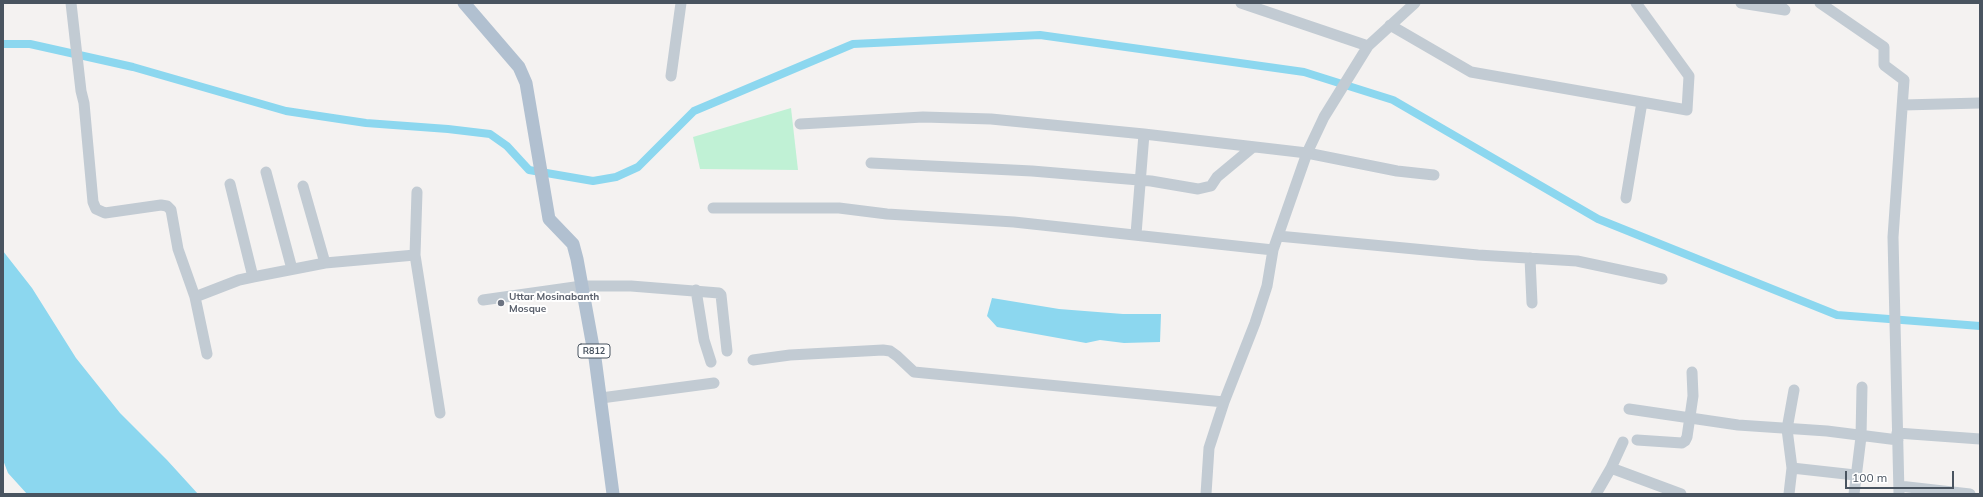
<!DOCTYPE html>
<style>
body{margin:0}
#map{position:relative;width:1983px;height:497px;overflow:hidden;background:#f4f2f1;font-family:Mulish,sans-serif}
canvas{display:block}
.frame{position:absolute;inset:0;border:4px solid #495460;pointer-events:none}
.scale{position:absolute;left:1845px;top:471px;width:109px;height:18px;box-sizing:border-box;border:2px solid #495460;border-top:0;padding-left:5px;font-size:12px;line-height:14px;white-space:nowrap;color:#495460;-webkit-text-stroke:3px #fff;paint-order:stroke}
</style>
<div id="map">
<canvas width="1983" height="497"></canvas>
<div class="frame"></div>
<div class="scale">100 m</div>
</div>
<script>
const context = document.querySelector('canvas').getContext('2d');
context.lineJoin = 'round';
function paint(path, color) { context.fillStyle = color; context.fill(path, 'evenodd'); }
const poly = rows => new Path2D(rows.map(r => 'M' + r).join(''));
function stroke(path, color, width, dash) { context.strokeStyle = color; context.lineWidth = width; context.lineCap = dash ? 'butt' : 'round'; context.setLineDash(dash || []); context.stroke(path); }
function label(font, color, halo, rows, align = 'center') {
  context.font = font + ' Mulish,sans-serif'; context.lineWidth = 4; context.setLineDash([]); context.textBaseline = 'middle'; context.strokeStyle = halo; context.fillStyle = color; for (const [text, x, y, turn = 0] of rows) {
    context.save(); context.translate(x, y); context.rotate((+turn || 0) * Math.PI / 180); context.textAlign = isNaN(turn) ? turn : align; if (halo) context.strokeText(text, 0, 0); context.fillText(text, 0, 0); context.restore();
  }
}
const green = poly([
 [791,108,798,170,700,169,693,137]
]);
const water = poly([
 [3,251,32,288,76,358,120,413,167,460,198,494,27,494,8,473,3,460],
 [992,298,1059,309,1123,314,1161,314,1160,342,1124,343,1100,340,1086,343,997,327,987,316]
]);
const canal = poly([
 [3,44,30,44,133,67,286,111,366,123,448,129,490,134,507,146,529,170,593,181,616,177,638,167,694,111,853,44,1040,35,1304,72,1393,100,1598,219,1837,315,1980,326]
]);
const minor = poly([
 [71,3,81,91,84,103,93,202,96,209,105,213,161,205,167,206,171,210,178,249,195,297,207,354],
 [1241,3,1368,46],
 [1741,3,1785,10,1777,3],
 [1820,3,1884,47,1884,65,1904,80,1893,237,1899,494],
 [1390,25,1471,72,1687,110,1689,76,1636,3],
 [671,76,681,3],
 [1903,105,1980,103],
 [800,124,923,117,991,119,1144,134,1307,153,1397,171,1434,175],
 [871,163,1032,171,1151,181,1198,189,1211,186,1217,177,1253,147],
 [266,172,292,269],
 [230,184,253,277,325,263,415,255,417,192],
 [303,186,325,263],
 [1626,198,1642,102],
 [713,208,839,208,887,214,1014,222,1273,250],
 [1136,234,1144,134],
 [1278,236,1478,255,1577,261,1662,279],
 [415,255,440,413],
 [1530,258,1532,303],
 [696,290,704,340,711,362],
 [195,297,239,280,253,277],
 [483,300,582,286,631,286,719,293,721,295,727,351],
 [753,360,790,355,883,350,890,351,897,356,914,372,1224,402],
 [601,398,714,383],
 [1629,409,1738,425,1827,431,1898,440],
 [1897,433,1980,439],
 [1637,440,1682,443,1685,441,1687,437,1693,396,1692,372],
 [1623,442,1611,468,1681,494],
 [1792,468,1855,475],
 [1899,486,1970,494],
 [1206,494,1209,448,1224,402,1255,323,1267,286,1273,250,1307,153,1324,117,1368,46,1415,3],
 [1596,494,1611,468],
 [1789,494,1792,468,1787,429,1794,390],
 [1854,494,1861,437,1862,387]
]);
const major = poly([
 [464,3,519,67,526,83,549,219,573,244,577,259,595,358,613,494]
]);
const markers = [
 [501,303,4,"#6b7280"]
];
const shields = [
 [594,351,32]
];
const shieldNames = [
 ["R812",594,351]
];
const worshipNames = [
 ["Uttar Mosinabanth",509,297],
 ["Mosque",509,309]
];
paint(green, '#c0f1d5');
paint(water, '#8cd7ef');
stroke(canal, '#8cd7ef', 8);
stroke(minor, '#c2cbd3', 11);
stroke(major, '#b1c0d0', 13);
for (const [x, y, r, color] of markers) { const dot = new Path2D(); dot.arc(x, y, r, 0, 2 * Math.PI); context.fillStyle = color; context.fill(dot); stroke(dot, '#fff', 1.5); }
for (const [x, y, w] of shields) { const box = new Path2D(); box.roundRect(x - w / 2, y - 7, w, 14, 3); context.fillStyle = '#fff'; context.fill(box); stroke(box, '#495460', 1); }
label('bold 9px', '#495460', null, shieldNames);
label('bold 10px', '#5b616d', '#fff', worshipNames, 'left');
</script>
